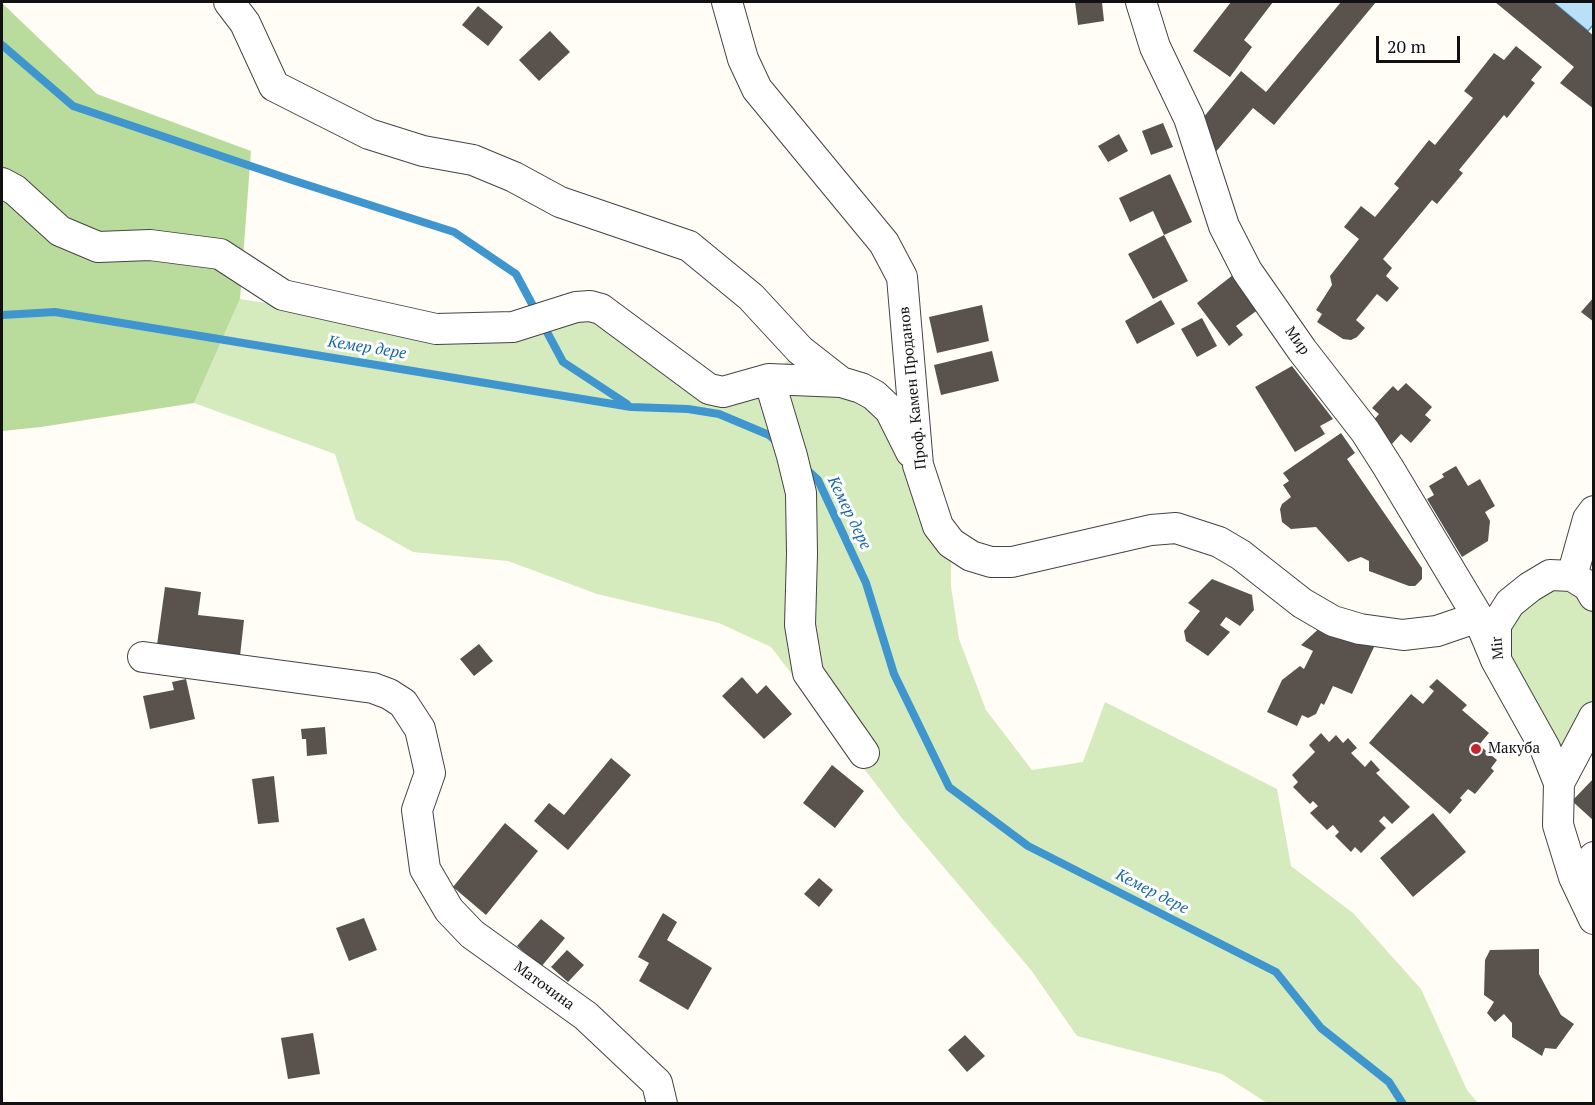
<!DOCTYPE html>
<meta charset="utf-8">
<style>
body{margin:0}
#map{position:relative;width:1595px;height:1105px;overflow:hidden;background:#fffdf5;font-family:"PT Serif",serif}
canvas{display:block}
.frame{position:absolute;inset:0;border:3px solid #111;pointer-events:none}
.scale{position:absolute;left:1376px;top:36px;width:84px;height:27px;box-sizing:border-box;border:3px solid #111;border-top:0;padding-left:8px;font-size:18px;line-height:21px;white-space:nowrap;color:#111;-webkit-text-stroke:4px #fff;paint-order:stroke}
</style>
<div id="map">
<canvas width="1595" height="1105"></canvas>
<div class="frame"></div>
<div class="scale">20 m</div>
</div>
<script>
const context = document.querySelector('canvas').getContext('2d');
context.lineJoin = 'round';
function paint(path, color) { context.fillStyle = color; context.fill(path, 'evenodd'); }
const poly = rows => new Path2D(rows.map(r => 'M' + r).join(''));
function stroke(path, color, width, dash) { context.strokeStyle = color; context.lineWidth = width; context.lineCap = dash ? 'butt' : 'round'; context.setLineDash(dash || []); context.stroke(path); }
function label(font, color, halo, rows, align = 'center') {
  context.font = font + ' "PT Serif",serif'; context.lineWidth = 6; context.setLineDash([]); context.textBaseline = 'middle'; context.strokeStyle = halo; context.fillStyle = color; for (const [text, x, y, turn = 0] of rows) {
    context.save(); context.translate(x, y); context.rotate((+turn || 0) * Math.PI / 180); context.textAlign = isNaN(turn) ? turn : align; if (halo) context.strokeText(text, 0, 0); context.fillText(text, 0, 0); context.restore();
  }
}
const green = poly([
 [240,299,436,329,576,307,710,389,769,379,790,358,890,410,951,543,951,586,959,639,986,710,1032,770,1083,762,1105,702,1277,789,1291,866,1353,913,1421,989,1467,1090,1478,1103,1267,1103,1222,1074,1077,1036,1031,970,901,817,771,647,719,623,597,594,508,561,413,552,356,520,335,454,194,403],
 [1550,575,1594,596,1593,717,1559,783,1496,625]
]);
const forest = poly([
 [2,3,97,94,251,151,240,299,194,403,41,427,2,431]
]);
const water = poly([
 [1553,2,1593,2,1593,25,1588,31,1553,2]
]);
const stream = poly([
 [2,45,73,106,295,181,454,232,516,274,563,362,627,404],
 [2,315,55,312,631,407,688,409,719,414,769,435,778,443],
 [805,468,818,480,866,583,894,674,949,787,1028,846,1276,972,1321,1028,1389,1082,1403,1104]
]);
const building = poly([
 [1075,2,1102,2,1104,21,1078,25],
 [1231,2,1273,2,1244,40,1252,47,1230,77,1193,51],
 [1341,2,1376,2,1274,125,1253,108,1214,154,1203,118,1241,71,1266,92],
 [1495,2,1553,2,1594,36,1594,109,1560,83,1574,67],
 [478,6,503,27,488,46,462,25],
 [550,31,570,52,539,81,519,60],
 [1516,46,1542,67,1531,80,1535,83,1507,118,1504,115,1459,170,1463,173,1437,204,1432,200,1383,259,1392,268,1386,276,1399,288,1387,302,1377,294,1356,320,1365,328,1357,337,1351,340,1343,339,1317,322,1322,314,1316,310,1332,285,1330,276,1359,239,1344,227,1361,206,1375,217,1399,188,1394,184,1429,140,1435,145,1473,98,1464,91,1494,53,1504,60],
 [1163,123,1173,147,1151,155,1142,131],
 [1119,134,1128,151,1108,162,1098,146],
 [1170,174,1192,222,1164,235,1153,211,1130,222,1119,198],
 [1164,235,1188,281,1153,299,1128,254],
 [1233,275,1259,309,1236,326,1243,335,1229,346,1197,303],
 [1594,297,1594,322,1581,312],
 [1161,300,1175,324,1137,344,1125,321],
 [982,305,989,341,937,353,929,317],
 [1202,318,1217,346,1197,357,1181,329],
 [992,351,999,381,941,395,934,365],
 [1292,366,1333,419,1320,426,1325,434,1295,452,1255,387],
 [1406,383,1432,407,1425,415,1431,420,1411,443,1401,434,1392,444,1371,423,1379,414,1372,408,1393,386,1398,391],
 [1341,433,1355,453,1347,459,1422,568,1422,579,1415,586,1409,586,1369,571,1369,561,1361,557,1348,562,1316,527,1291,529,1282,522,1280,509,1282,504,1291,497,1283,485,1289,481,1283,473],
 [1456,466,1468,486,1480,479,1495,506,1485,512,1490,521,1488,541,1462,557,1427,499,1434,495,1429,486,1444,477,1442,474],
 [1212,579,1252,595,1254,610,1240,626,1226,617,1220,625,1230,632,1208,656,1186,641,1184,631,1200,611,1188,603],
 [165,587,201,592,198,615,244,620,240,656,157,645],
 [1324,624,1374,647,1352,694,1333,686,1324,705,1321,703,1316,714,1308,718,1302,715,1297,726,1267,712,1282,680,1300,666,1304,669,1313,651,1301,645],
 [479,644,493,661,474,676,460,659],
 [742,677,757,694,766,685,792,714,764,739,722,696],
 [186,679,195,719,150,729,143,696,174,690,172,682],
 [1437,679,1467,705,1462,710,1489,733,1479,745,1497,760,1491,768,1494,771,1475,794,1468,789,1460,798,1462,800,1450,814,1369,743,1411,694,1423,704,1434,691,1429,687],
 [325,727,327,754,307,756,306,739,302,739,301,729],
 [1321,733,1329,742,1336,735,1343,743,1348,738,1357,748,1351,753,1365,767,1371,760,1380,770,1376,773,1410,807,1392,824,1384,816,1379,821,1386,828,1361,853,1355,847,1351,852,1335,836,1339,832,1333,825,1327,830,1310,813,1318,806,1313,801,1310,804,1293,787,1298,782,1292,775,1315,752,1309,745],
 [611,758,631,775,568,850,534,821,549,803,564,815],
 [832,765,864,791,835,828,803,803],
 [274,776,279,822,258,824,252,779],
 [1594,778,1594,821,1572,801],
 [1433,813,1466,852,1413,897,1380,858],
 [505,823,538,851,486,915,453,887],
 [819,878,833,890,819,907,804,894],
 [663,913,677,922,667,940,712,968,688,1010,639,981,649,963,638,957],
 [364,918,377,950,349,961,336,928],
 [541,919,565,938,541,967,517,946],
 [1539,949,1539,974,1561,1015,1574,1024,1556,1049,1545,1048,1542,1056,1512,1037,1512,1023,1504,1014,1495,1022,1487,1013,1494,1002,1484,995,1485,960,1490,950],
 [567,950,584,965,568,982,551,967],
 [313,1033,320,1074,288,1079,281,1038],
 [965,1035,985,1056,967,1072,948,1050]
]);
const minor = poly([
 [229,2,245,23,274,86,369,134,423,151,473,160,514,177,560,202,689,246,751,297,800,350,841,382,861,388,874,395,890,410,911,452],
 [727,2,743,59,757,89,884,243,902,277,918,465,938,526,951,543,971,556,991,562,1012,562,1151,530,1176,528,1219,542,1241,555,1302,603,1333,621,1360,629,1403,635,1437,631,1478,617],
 [1141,2,1155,47,1189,118,1224,226,1247,271,1302,350,1365,431,1388,467,1478,617,1496,660,1545,748,1559,783,1558,825,1574,877,1594,919],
 [2,183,15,190,60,231,98,247,150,245,220,254,283,295,436,329,513,327,576,307,590,306,601,309,709,389,723,392,769,379,792,456,801,493,802,554,800,625,808,673,864,753],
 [769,379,841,382],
 [1572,576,1588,519,1594,511],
 [143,657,373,688,389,694,403,703,420,729,430,773,417,810,425,869,449,910,472,934,586,1016,657,1083,662,1104],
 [1496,657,1496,625,1510,603,1530,587,1550,575,1572,576,1588,586,1594,596],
 [1559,783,1594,717],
 [1574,877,1594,857]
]);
const markers = [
 [1476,749,6,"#c4262e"]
];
const streetNames = [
 ["Мир",1297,341,54],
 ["Проф. Камен Проданов",913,388,-96],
 ["Mir",1498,648,-95],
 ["Маточина",544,986,36]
];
const poiNames = [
 ["Макуба",1488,749]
];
const waterNames = [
 ["Кемер дере",367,348,9],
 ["Кемер дере",849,513,64],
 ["Кемер дере",1152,892,27]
];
paint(green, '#d5ebbd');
paint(forest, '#b9dc9c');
paint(water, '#b9e0f7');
stroke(water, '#3f96cf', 1.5);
stroke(stream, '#3f96cf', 8);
paint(building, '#5a524d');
stroke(minor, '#444', 32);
stroke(minor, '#fff', 30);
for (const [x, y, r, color] of markers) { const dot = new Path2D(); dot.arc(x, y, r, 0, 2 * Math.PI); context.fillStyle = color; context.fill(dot); stroke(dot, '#fff', 2); }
label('15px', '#111', '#fff', streetNames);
label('15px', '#111', '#fff', poiNames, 'left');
label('italic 16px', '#1768a6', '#fff', waterNames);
</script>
